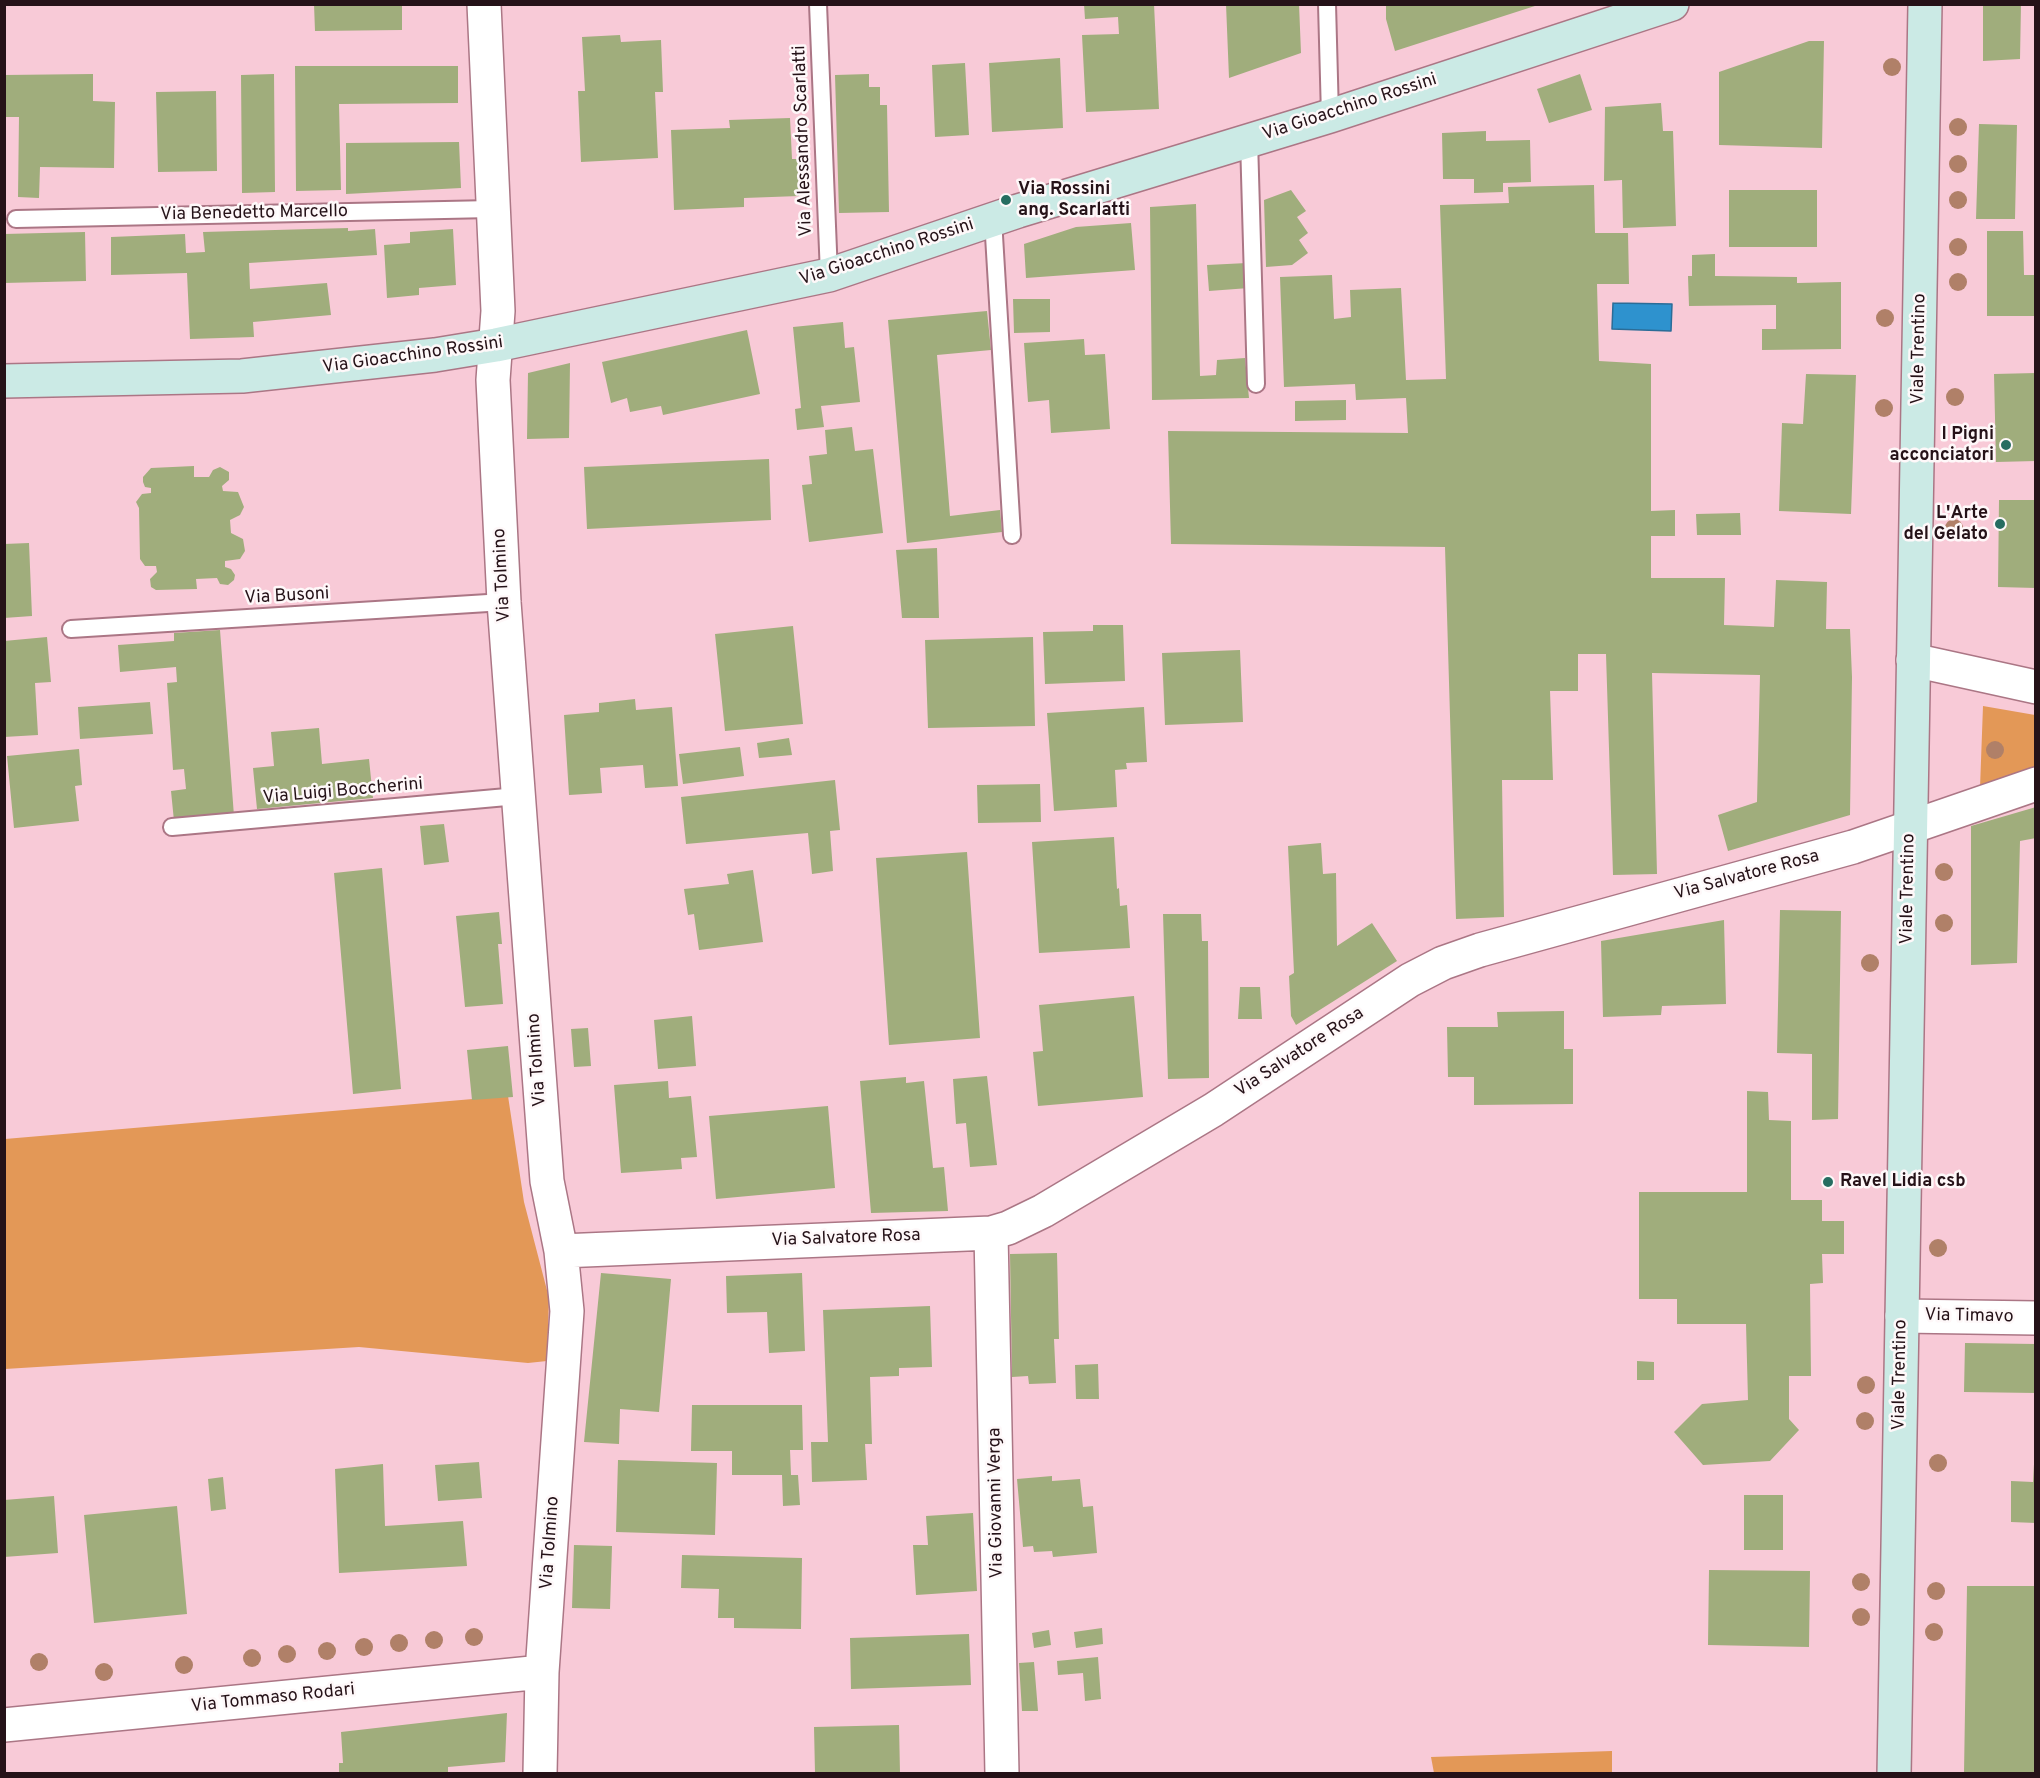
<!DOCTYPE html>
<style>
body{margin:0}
#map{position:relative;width:2040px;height:1778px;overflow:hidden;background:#f8cad7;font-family:Overpass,sans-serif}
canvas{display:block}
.frame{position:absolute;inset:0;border:6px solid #251218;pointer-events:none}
</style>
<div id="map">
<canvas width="2040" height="1778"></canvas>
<div class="frame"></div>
</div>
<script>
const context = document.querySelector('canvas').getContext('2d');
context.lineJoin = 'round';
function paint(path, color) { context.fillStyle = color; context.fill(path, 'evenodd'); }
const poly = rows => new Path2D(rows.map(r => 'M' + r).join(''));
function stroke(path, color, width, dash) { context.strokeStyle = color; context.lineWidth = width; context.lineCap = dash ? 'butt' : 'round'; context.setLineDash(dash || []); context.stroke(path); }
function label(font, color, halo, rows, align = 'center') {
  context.font = font + ' Overpass,sans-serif'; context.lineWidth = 5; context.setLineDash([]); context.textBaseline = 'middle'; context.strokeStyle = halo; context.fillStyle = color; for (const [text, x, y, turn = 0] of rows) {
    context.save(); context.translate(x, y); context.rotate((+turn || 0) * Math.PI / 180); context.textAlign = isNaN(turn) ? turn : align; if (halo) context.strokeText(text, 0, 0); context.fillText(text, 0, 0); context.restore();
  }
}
const green = poly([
 [1983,706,2035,715,2035,771,1980,788],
 [508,1096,524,1202,549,1298,547,1361,528,1363,359,1347,5,1369,5,1139],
 [1612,1751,1612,1774,1434,1773,1431,1757]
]);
const water = poly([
 [1613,303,1672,304,1671,331,1612,329,1613,303]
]);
const building = poly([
 [314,4,402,4,402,30,315,31],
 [1084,4,1154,4,1159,109,1086,112,1082,35,1119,34,1118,17,1085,19],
 [1226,4,1299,4,1301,53,1229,78],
 [1386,4,1538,4,1538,5,1395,51,1386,19],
 [1983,4,2021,4,2020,59,1983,61],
 [620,35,621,42,661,40,663,92,655,92,658,158,581,162,578,91,585,91,582,37],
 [1809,41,1824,41,1822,148,1719,145,1719,72],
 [1060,58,1063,128,992,132,989,63],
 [965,63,969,135,935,137,932,65],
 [295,66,458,66,458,103,339,104,341,190,296,191],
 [93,74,93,101,115,102,114,168,40,167,39,198,18,197,19,117,4,117,4,75],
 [274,74,275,192,242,193,241,75],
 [869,74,869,87,880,87,880,105,887,105,889,212,839,213,835,75],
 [1580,74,1592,110,1549,123,1537,89],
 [216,91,217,171,158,172,156,92],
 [1661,103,1663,131,1673,131,1676,226,1623,228,1622,180,1604,181,1605,107],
 [790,118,792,159,798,159,799,196,744,198,744,207,674,210,671,130,730,128,729,120],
 [1979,124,2017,125,2015,219,1976,219],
 [1486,131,1486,141,1530,140,1531,182,1503,183,1503,192,1474,193,1474,179,1443,179,1442,133],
 [459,142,461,188,346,194,346,143],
 [1594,185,1595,233,1628,233,1629,284,1597,284,1599,361,1651,364,1651,511,1675,510,1675,536,1651,536,1651,578,1725,578,1724,625,1774,627,1776,580,1827,582,1826,629,1850,629,1852,677,1850,815,1728,851,1718,815,1757,802,1760,675,1652,673,1657,874,1613,875,1606,654,1578,654,1578,691,1550,691,1553,780,1502,780,1504,917,1456,919,1445,547,1171,544,1168,431,1408,433,1406,398,1356,400,1355,384,1284,387,1280,277,1332,275,1334,319,1351,317,1350,290,1401,288,1406,380,1446,379,1440,205,1509,203,1508,187],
 [1291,190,1306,211,1297,217,1308,233,1299,240,1308,253,1292,265,1266,267,1264,200],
 [1729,190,1817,190,1817,247,1729,247],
 [1196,204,1200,376,1216,375,1217,360,1245,358,1249,398,1152,400,1150,207],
 [1131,223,1135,270,1026,278,1024,244,1076,227],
 [348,228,348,231,375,229,377,255,249,263,250,289,327,283,331,315,253,322,254,337,190,339,187,273,111,275,111,237,185,234,186,253,205,252,203,232],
 [453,229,456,285,419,288,419,295,387,298,384,245,410,243,410,232],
 [1987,231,2023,231,2024,275,2036,275,2036,316,1987,316],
 [85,232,86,281,4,283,4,234],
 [1715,254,1715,276,1797,277,1797,283,1841,282,1841,349,1762,350,1762,329,1776,329,1776,305,1689,306,1688,276,1692,276,1692,255],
 [1247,263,1249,288,1209,291,1207,265],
 [1013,299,1050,299,1050,332,1014,333],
 [987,311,991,350,937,355,950,516,1000,510,1002,532,907,543,888,320],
 [843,322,845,348,854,347,860,402,821,406,824,427,797,430,795,409,801,408,793,327],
 [747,330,760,394,663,415,661,406,630,412,627,398,611,403,602,362],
 [1084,339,1085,355,1105,354,1110,429,1051,433,1049,400,1028,402,1024,343],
 [570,363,569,438,527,439,528,373],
 [2036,373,2036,461,1996,462,1994,374],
 [1806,374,1856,375,1851,514,1779,511,1782,423,1803,424],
 [1346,400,1346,420,1295,421,1295,401],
 [852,427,855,451,873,449,883,533,809,542,802,485,812,484,809,456,827,454,825,430],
 [769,459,771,520,587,529,584,467],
 [194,466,194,477,209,477,213,470,220,467,229,472,229,480,222,486,223,491,238,492,244,507,240,515,230,520,231,533,243,539,245,551,240,559,225,561,225,567,231,569,235,575,234,580,228,585,220,584,217,578,196,579,197,589,156,590,151,587,150,579,157,572,156,566,145,566,140,559,139,508,136,502,142,494,151,493,151,488,145,487,143,482,143,477,151,468],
 [1999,500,2036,500,2036,588,1998,587],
 [1740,513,1741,535,1697,535,1696,514],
 [29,543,32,616,4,618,4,544],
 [937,548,939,618,902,618,896,550],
 [1093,625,1123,625,1125,681,1045,684,1043,632,1093,631],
 [793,626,803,724,725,731,715,634],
 [220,630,234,816,174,821,171,791,186,789,184,769,173,770,167,683,177,682,176,667,120,672,118,645,174,641,174,633],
 [47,637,51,682,35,683,38,735,4,737,4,641],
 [1033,637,1035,726,928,728,925,640],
 [1240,650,1243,722,1165,725,1162,653],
 [635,699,636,710,672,707,678,786,645,788,643,765,600,768,602,793,569,795,564,715,599,712,599,703],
 [150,702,153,734,80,739,78,707],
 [1144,707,1147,762,1126,763,1127,769,1115,770,1117,807,1054,811,1047,713],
 [319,728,322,764,369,759,373,798,257,809,253,768,274,766,271,732],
 [789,738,792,755,759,758,757,743],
 [740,747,744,776,683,784,679,754],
 [79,749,82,785,75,786,79,821,14,828,7,756],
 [835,780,840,830,830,831,833,871,812,874,808,833,686,844,681,797],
 [1040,784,1041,822,978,823,977,785],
 [2036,807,2036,838,2020,841,2017,963,1971,965,1971,826],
 [444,824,449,862,424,865,420,826],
 [1114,837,1117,889,1119,888,1120,906,1127,905,1130,948,1039,953,1032,842],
 [1321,843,1323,874,1336,873,1337,946,1372,923,1397,961,1296,1025,1291,1016,1289,976,1294,973,1288,846],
 [967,852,980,1038,889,1045,876,858],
 [382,868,401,1089,353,1094,334,873],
 [753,870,763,942,699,950,694,914,688,915,684,889,729,884,727,874],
 [1780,910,1841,911,1838,1119,1812,1120,1812,1054,1777,1053],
 [499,912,502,944,498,944,503,1004,465,1007,456,916],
 [1163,914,1201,914,1202,941,1208,941,1209,1078,1168,1079],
 [1724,920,1726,1004,1662,1006,1661,1015,1603,1017,1601,941],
 [1240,987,1260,987,1262,1019,1238,1019],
 [1134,996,1143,1097,1038,1106,1033,1052,1043,1051,1039,1005],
 [1564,1011,1564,1049,1573,1049,1573,1104,1474,1105,1474,1077,1448,1077,1447,1027,1498,1027,1497,1012],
 [692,1016,696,1066,658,1069,654,1020],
 [588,1028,591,1066,574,1067,571,1029],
 [508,1046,513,1097,472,1100,467,1050],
 [987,1076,997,1165,970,1167,966,1123,956,1124,953,1079],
 [906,1077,906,1083,924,1081,933,1168,944,1167,948,1211,871,1213,860,1081],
 [668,1081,669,1098,691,1096,697,1157,681,1158,682,1169,621,1173,614,1085],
 [1747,1091,1768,1092,1769,1120,1791,1121,1791,1200,1822,1200,1822,1221,1844,1221,1844,1254,1822,1254,1823,1283,1810,1284,1811,1376,1789,1376,1789,1419,1799,1430,1770,1461,1703,1465,1674,1432,1702,1404,1748,1400,1746,1324,1677,1324,1677,1299,1639,1299,1639,1192,1747,1192],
 [828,1106,835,1188,716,1199,709,1116],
 [1057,1253,1059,1339,1054,1339,1056,1383,1029,1384,1028,1376,1012,1377,1010,1254],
 [601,1273,671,1279,659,1412,620,1409,619,1444,584,1442],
 [802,1273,805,1351,769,1353,767,1312,727,1313,726,1276],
 [930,1306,932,1367,899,1368,899,1376,870,1377,872,1444,865,1444,867,1480,812,1482,811,1442,828,1442,823,1310],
 [1965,1343,2036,1344,2036,1393,1964,1392],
 [1637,1361,1654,1362,1654,1380,1637,1380],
 [1098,1364,1099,1399,1076,1399,1075,1365],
 [692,1405,802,1405,803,1450,790,1450,791,1475,798,1475,800,1505,783,1506,782,1475,732,1475,732,1451,691,1451],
 [618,1460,717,1463,715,1535,616,1532],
 [479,1462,482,1498,438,1501,435,1465],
 [383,1464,385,1526,463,1521,467,1566,339,1573,335,1469],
 [2034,1464,2036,1523,2011,1522,2011,1481,2033,1482],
 [1052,1476,1052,1481,1080,1479,1083,1507,1093,1506,1097,1553,1053,1557,1052,1551,1034,1552,1033,1546,1023,1547,1017,1479],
 [223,1477,226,1509,211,1511,208,1479],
 [1744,1495,1783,1495,1783,1550,1744,1550],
 [54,1496,58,1553,4,1557,4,1500],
 [177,1506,187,1614,94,1623,84,1515],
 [973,1513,977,1591,916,1595,913,1545,928,1545,926,1516],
 [574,1545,612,1546,610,1609,572,1608],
 [682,1555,802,1558,801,1629,734,1628,734,1618,718,1618,719,1589,681,1588],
 [1709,1570,1810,1571,1809,1647,1708,1645],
 [1967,1586,2036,1586,2036,1773,1964,1773],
 [1102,1628,1103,1644,1076,1648,1074,1632],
 [1049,1630,1051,1645,1034,1648,1032,1633],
 [969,1634,971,1685,851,1689,850,1638],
 [1098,1657,1101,1699,1085,1701,1083,1673,1058,1675,1057,1661],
 [1034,1662,1038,1711,1022,1711,1019,1663],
 [507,1713,505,1762,448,1767,448,1773,339,1773,339,1763,343,1763,341,1732],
 [899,1725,900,1773,815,1773,814,1727]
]);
const lane = poly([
 [818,4,829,275],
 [1327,4,1330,116],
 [1249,140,1256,384],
 [16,219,492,209],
 [993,219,1012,535],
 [71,629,504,602],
 [172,827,518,796]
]);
const street = poly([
 [484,4,498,311,493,380,504,602,547,1181,561,1251,567,1311,542,1672,540,1774],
 [1913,660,2036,687],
 [991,1233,1002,1774],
 [561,1251,991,1233,1008,1228,1043,1211,1213,1110,1410,980,1443,963,1480,950,1853,847,2036,784],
 [1902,1316,2036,1318],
 [4,1725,542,1672]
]);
const secondary = poly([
 [4,381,242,376,435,355,496,345,829,275,1018,211,1330,116,1672,4],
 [1894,1774,1925,4]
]);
const trees = [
 [1892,67],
 [1958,127],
 [1958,164],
 [1958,200],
 [1958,247],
 [1958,282],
 [1885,318],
 [1955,397],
 [1884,408],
 [1954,528],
 [1995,750],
 [1944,872],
 [1944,923],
 [1870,963],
 [1938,1248],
 [1866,1385],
 [1865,1421],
 [1938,1463],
 [1861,1582],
 [1936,1591],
 [1861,1617],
 [1934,1632],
 [474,1637],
 [434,1640],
 [399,1643],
 [364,1647],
 [327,1651],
 [287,1654],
 [252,1658],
 [39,1662],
 [184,1665],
 [104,1672]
];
const markers = [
 [1006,200,6,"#276d61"],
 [2006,445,6,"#276d61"],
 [2000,524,6,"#276d61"],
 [1828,1182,6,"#276d61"]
];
const streetNames = [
 ["Via Gioacchino Rossini",1350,108,-18],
 ["Via Alessandro Scarlatti",804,141,-92],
 ["Via Benedetto Marcello",254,214,-1],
 ["Via Gioacchino Rossini",887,253,-18],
 ["Viale Trentino",1920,349,-89],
 ["Via Gioacchino Rossini",413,356,-8],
 ["Via Tolmino",503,575,-93],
 ["Via Busoni",287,597,-3],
 ["Via Luigi Boccherini",343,792,-5],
 ["Via Salvatore Rosa",1747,876,-15],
 ["Viale Trentino",1909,889,-89],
 ["Via Salvatore Rosa",1300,1053,-33],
 ["Via Tolmino",538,1060,-94],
 ["Via Salvatore Rosa",846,1239,-2],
 ["Via Timavo",1969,1317,1],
 ["Viale Trentino",1901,1375,-89],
 ["Via Giovanni Verga",997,1503,-91],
 ["Via Tolmino",551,1543,-86],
 ["Via Tommaso Rodari",273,1699,-6]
];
const poiNames = [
 ["Via Rossini",1018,190],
 ["ang. Scarlatti",1018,211],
 ["I Pigni",1994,435,"right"],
 ["acconciatori",1994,456,"right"],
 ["L'Arte",1988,514,"right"],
 ["del Gelato",1988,535,"right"],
 ["Ravel Lidia csb",1840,1182]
];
paint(green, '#e39857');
paint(water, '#2e92ce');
stroke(water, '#2b6c97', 1.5);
paint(building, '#a0ad7c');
stroke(lane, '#ab7685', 20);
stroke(street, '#ab7685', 36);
stroke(secondary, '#ab7685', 36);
stroke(lane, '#fff', 16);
stroke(street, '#fff', 33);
stroke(secondary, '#cbeae5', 33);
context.fillStyle = '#b08068';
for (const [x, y] of trees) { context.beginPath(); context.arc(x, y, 9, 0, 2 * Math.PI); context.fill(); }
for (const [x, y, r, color] of markers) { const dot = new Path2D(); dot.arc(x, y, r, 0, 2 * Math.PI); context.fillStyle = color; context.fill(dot); stroke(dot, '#fef8f9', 2); }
label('18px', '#251218', '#fef8f9', streetNames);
label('bold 18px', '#251218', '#fef8f9', poiNames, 'left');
</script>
